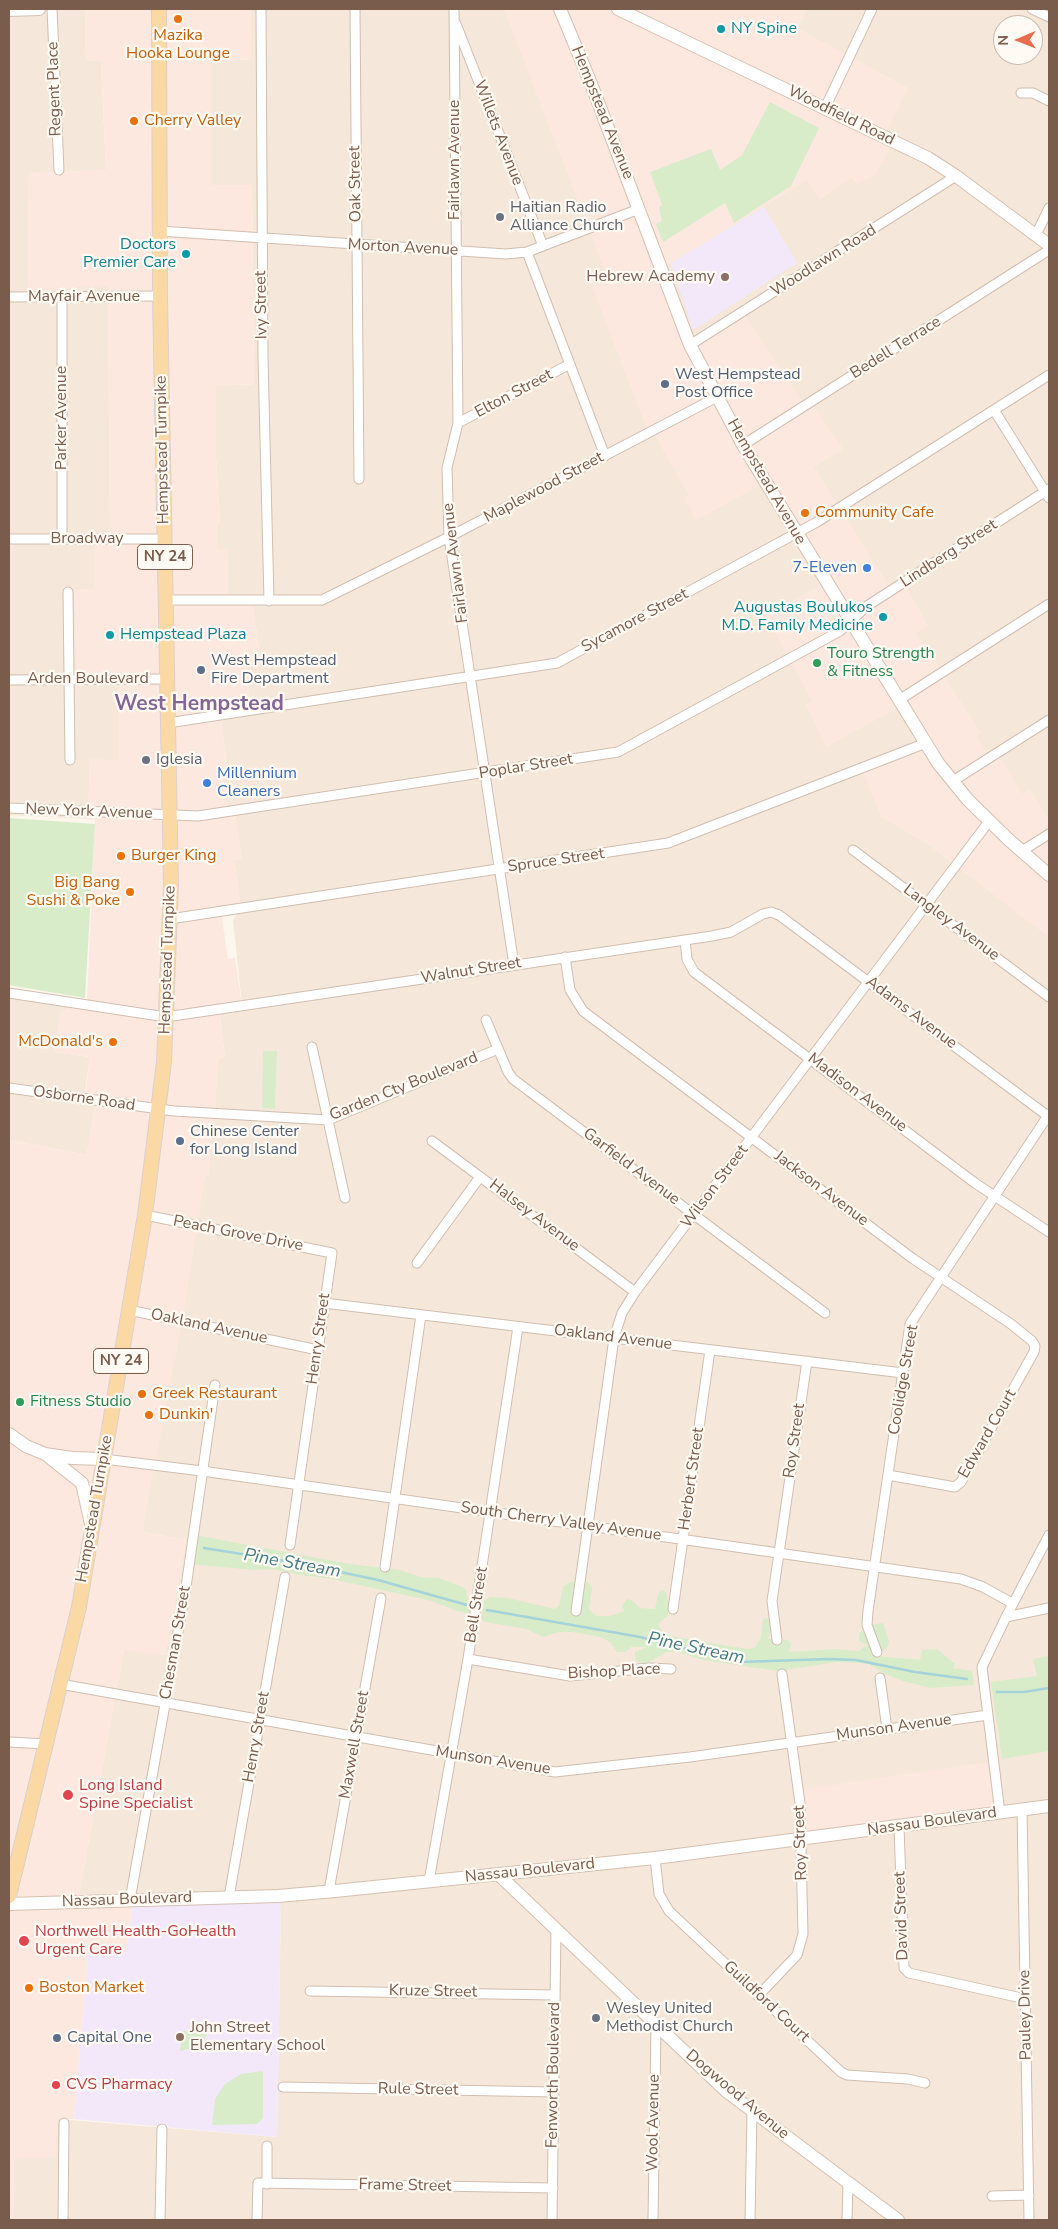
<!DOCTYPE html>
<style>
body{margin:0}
#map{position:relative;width:1058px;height:2229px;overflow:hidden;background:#fdf6ec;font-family:"Nunito Sans",sans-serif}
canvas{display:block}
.frame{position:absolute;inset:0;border:10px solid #7a5c4d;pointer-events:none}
.north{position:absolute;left:993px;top:15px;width:50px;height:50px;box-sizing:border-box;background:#fffaf3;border:1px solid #cabbb1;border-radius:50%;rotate:269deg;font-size:14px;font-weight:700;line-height:20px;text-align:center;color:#7a5c4d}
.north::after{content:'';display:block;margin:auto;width:18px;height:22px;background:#e76f51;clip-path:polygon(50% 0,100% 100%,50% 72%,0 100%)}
</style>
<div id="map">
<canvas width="1058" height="2229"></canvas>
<div class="frame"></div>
<div class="north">N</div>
</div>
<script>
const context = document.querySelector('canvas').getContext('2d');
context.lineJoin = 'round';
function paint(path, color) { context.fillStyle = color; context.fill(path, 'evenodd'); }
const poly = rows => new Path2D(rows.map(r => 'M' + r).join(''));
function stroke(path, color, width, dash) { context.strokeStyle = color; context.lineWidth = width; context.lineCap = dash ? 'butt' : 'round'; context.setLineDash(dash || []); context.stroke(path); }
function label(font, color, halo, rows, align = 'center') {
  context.font = font + ' "Nunito Sans",sans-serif'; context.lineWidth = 4.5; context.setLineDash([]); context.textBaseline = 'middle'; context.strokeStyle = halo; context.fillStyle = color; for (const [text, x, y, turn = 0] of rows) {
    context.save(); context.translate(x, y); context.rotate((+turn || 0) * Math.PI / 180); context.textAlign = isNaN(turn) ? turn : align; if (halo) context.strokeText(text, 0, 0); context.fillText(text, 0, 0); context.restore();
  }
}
const residential = poly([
 [9,9,85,9,86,61,101,61,106,170,29,174,28,291,108,284,110,528,94,547,94,589,74,589,118,673,118,761,90,760,88,819,9,815],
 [251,9,614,9,797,28,807,9,1029,9,1049,18,1049,2220,13,2220,14,2159,57,2119,277,2137,281,1902,79,1894,124,1649,165,1655,183,1555,186,1540,142,1532,205,1175,208,1175,218,1059,225,1057,219,1009,242,1005,233,920,241,908,234,860,242,858,229,811,222,773,221,764,227,763,220,714,252,710,243,652,259,650,252,600,228,599,227,550,217,550,217,523,220,522,216,459,216,386,254,384,252,186,211,186,211,62,251,59],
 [1003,25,1033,25,1033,55,1003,55],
 [9,988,87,1000,55,1052,90,1057,85,1093,96,1100,87,1155,9,1140]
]);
const commercial = poly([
 [85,9,251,9,251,59,211,62,211,185,252,185,254,384,216,386,216,459,220,523,217,523,217,549,227,549,228,599,252,600,259,650,243,652,252,710,220,714,227,763,221,764,222,773,229,810,235,810,242,859,234,860,241,908,221,911,228,959,235,958,242,1005,219,1010,225,1057,218,1059,215,1114,213,1114,209,1175,205,1175,184,1311,142,1532,186,1540,165,1655,124,1650,79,1894,132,1906,126,1952,88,1955,74,2119,57,2119,56,2157,14,2159,13,2220,9,2220,9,1140,87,1155,96,1100,85,1098,90,1057,55,1052,60,1012,87,1000,95,820,88,819,90,759,118,760,118,674,76,672,74,589,94,589,94,546,110,528,108,285,28,291,29,173,106,170,101,61,86,61],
 [504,9,807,9,797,28,908,88,884,137,893,142,876,174,857,184,852,177,820,200,807,180,663,268,689,344,742,311,804,404,810,401,843,449,814,467,889,586,902,579,928,626,916,633,981,733,976,736,989,755,997,751,1022,794,1030,789,1049,821,1049,937,926,843,881,817,862,770,925,745,901,706,826,747,806,705,812,701,766,615,825,583,764,483,696,520,685,498,689,495,653,432,649,434,590,281,606,273],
 [991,1762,998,1811,803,1838,799,1790]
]);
const education = poly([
 [764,207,797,263,693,330,671,263],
 [238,1900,281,1902,277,2137,74,2119,88,1955,126,1952,132,1906]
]);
const green = poly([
 [770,102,819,128,791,186,734,223,725,203,663,242,656,224,662,221,659,207,662,205,650,172,711,149,720,170,742,155],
 [9,818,95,824,85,998,9,985],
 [263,1051,277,1051,275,1109,262,1108],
 [195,1535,350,1564,400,1570,421,1577,439,1578,463,1587,466,1590,471,1611,468,1613,457,1611,432,1601,332,1579,301,1575,274,1569,254,1570,191,1564],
 [584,1580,590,1584,592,1588,589,1609,596,1616,610,1616,625,1611,622,1606,627,1599,632,1600,640,1608,655,1609,658,1594,662,1590,666,1592,669,1604,668,1615,658,1624,662,1631,670,1636,728,1646,748,1649,755,1647,761,1638,763,1619,768,1618,771,1630,768,1639,788,1640,791,1645,789,1652,835,1649,859,1651,867,1645,859,1641,859,1633,874,1624,883,1623,889,1641,888,1646,878,1656,920,1660,922,1650,937,1649,955,1664,953,1668,972,1671,974,1685,931,1688,906,1682,887,1675,869,1664,859,1663,837,1662,777,1671,703,1660,678,1652,667,1652,647,1663,641,1663,635,1659,635,1652,647,1647,631,1647,626,1652,617,1652,610,1642,600,1637,572,1632,558,1632,543,1637,527,1629,484,1622,481,1617,484,1601,490,1597,508,1598,555,1609,559,1606,563,1587,570,1582],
 [1049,1656,1049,1751,1002,1759,991,1682,1037,1676,1033,1659],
 [209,2030,204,2041,197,2047,180,2051,183,2031],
 [263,2071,263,2118,257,2124,212,2125,215,2099,225,2084,241,2074]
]);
const stream = poly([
 [204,1548,298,1563,378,1580,467,1605],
 [487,1610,640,1637,740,1662,829,1659,856,1660,915,1672,967,1679],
 [997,1692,1024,1692,1049,1688]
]);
const street = poly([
 [52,9,59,170],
 [261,9,263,358,269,601],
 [355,9,359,479],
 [454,9,458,423,447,468,449,537,514,965],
 [1032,9,1049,17],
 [456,24,543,246],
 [1021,93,1033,93,1049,101],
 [825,108,872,9],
 [159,231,506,254,527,252,639,209],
 [1036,235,1049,208],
 [527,252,605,456],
 [9,297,160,296],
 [62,297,62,539],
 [690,345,956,176],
 [994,410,1049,498],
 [458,423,570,364],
 [743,445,1049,250],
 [9,539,165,539],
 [68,592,70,760],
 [166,600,322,600,449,537,717,397],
 [9,680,167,679],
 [899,700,1049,604],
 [168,723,557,663,817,522,1049,375],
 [953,781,1049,720],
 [9,808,198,816,618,752,840,631,867,606,1049,489],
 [853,850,1049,997],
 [1022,851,1049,834],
 [170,919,668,843,926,743],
 [685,940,687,959,694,972,975,1183,1049,1232],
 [565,957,570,990,583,1011,912,1258,1011,1324,1032,1341,1035,1346,1034,1352,961,1482,955,1487,888,1475],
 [9,993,166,1017,712,936,731,932,763,914,771,912,779,915,1049,1117],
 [486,1020,508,1072,513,1079,825,1313],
 [312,1047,345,1198],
 [9,1088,174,1111,328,1120,498,1049],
 [432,1141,635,1292],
 [145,1215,332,1253,290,1545],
 [417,1263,480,1177],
 [324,1303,903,1373],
 [129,1310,318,1350],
 [104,1459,202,1471,961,1579,983,1587,1012,1603],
 [385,1567,421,1315],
 [673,1609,710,1350],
 [576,1611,614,1338,622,1313,635,1292,990,820],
 [1006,1617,1049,1608],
 [777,1640,772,1601,807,1361],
 [877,1652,867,1625,868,1611,910,1324,1049,1114],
 [468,1659,570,1676,649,1668,671,1669],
 [880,1678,887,1729],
 [60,1684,555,1772,690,1757,988,1715],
 [9,1742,47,1744],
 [1022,1810,1029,2220],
 [1000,1813,982,1667,1006,1617,1049,1535],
 [899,1827,904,1968,909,1973,1026,1999],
 [655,1858,659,1894,669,1911,841,2072,847,2075,908,2079,925,2083],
 [429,1881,468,1659,518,1327],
 [329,1891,381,1598],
 [229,1897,285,1577],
 [130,1900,186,1587,215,1385],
 [310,1991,555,1995],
 [758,1996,797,1955,803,1934,800,1803,782,1674],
 [283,2087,554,2092],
 [267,2184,267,2146],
 [992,2196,1029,2195],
 [63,2220,64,2123],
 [160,2220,162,2129],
 [257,2220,258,2183,553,2188],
 [552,2220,556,1930],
 [653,2220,656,2025],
 [750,2220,752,2111],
 [847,2220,848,2183]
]);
const secondary = poly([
 [560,9,592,86,690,345,743,445,938,763,968,800,1009,840,1049,875],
 [618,9,928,158,956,176,1049,245],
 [9,10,39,9],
 [9,1434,26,1446,45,1454,72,1458,104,1459],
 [49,1457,82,1483,91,1524],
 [499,1875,726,2091,898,2220],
 [9,1904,278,1896,335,1891,655,1858,1049,1806]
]);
const primary = poly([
 [9,1896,79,1607,145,1215,164,1062,171,885,160,296,159,9]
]);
const markers = [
 [178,19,5,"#e8710a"],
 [721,29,5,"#0f9aa8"],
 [134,121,5,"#e8710a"],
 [500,217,5,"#6b7280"],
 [186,254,5,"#0f9aa8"],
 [725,277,5,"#8d6e63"],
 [665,384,5,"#5c6f8a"],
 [805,513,5,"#e8710a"],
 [867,568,5,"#3f7fe0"],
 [883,617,5,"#0f9aa8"],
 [110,635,5,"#0f9aa8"],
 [817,663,5,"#2e9e5b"],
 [201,670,5,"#5c6f8a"],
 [146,760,5,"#6b7280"],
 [207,783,5,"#3f7fe0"],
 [121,856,5,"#e8710a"],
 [130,892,5,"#e8710a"],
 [113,1042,5,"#e8710a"],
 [180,1141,5,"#5c6f8a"],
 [142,1394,5,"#e8710a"],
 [20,1402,5,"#2e9e5b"],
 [149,1415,5,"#e8710a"],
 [68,1795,6,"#e0444e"],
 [24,1941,6,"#e0444e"],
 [29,1988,5,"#e8710a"],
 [596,2018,5,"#6b7280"],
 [180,2037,5,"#8d6e63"],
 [57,2038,5,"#5c6f8a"],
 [56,2085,5,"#e0444e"]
];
const shields = [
 [165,557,55],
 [121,1361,55]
];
const shieldNames = [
 ["NY 24",165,557],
 ["NY 24",121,1361]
];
const cultureNames = [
 ["NY Spine",731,29],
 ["Doctors",176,245,"right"],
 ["Premier Care",176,263,"right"],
 ["Augustas Boulukos",873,608,"right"],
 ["M.D. Family Medicine",873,626,"right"],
 ["Hempstead Plaza",120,635]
];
const foodNames = [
 ["Mazika",178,36,"center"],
 ["Hooka Lounge",178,54,"center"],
 ["Cherry Valley",144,121],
 ["Community Cafe",815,513],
 ["Burger King",131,856],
 ["Big Bang",120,883,"right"],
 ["Sushi & Poke",120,901,"right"],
 ["McDonald's",103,1042,"right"],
 ["Greek Restaurant",152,1394],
 ["Dunkin'",159,1415],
 ["Boston Market",39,1988]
];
const streetNames = [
 ["Regent Place",55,89,-92],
 ["Hempstead Avenue",602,113,68],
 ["Woodfield Road",841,116,26],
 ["Willets Avenue",498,133,69],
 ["Fairlawn Avenue",455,160,-90],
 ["Oak Street",356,184,-91],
 ["Morton Avenue",403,248,3],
 ["Woodlawn Road",824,261,-32],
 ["Mayfair Avenue",84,297],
 ["Ivy Street",262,305,-91],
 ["Bedell Terrace",896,348,-32],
 ["Elton Street",514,394,-28],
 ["Parker Avenue",62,418,-90],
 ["Hempstead Turnpike",163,450,-91],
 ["Hempstead Avenue",766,482,60],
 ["Maplewood Street",544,488,-28],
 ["Broadway",87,539],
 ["Lindberg Street",949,554,-33],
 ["Fairlawn Avenue",456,563,-97],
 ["Sycamore Street",635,621,-28],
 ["Arden Boulevard",88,679],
 ["Poplar Street",526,767,-9],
 ["New York Avenue",89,812,2],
 ["Spruce Street",556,861,-8],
 ["Langley Avenue",951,923,37],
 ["Hempstead Turnpike",168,960,-88],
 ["Walnut Street",471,971,-9],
 ["Adams Avenue",911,1013,37],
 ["Garden Cty Boulevard",404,1087,-22],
 ["Madison Avenue",857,1093,37],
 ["Osborne Road",84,1099,8],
 ["Garfield Avenue",631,1167,37],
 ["Wilson Street",715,1187,-53],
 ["Jackson Avenue",821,1189,37],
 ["Halsey Avenue",534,1216,37],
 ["Peach Grove Drive",238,1234,11],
 ["Oakland Avenue",209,1327,12],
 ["Oakland Avenue",613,1338,7],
 ["Henry Street",319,1339,-82],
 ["Coolidge Street",904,1380,-80],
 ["Edward Court",988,1434,-60],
 ["Roy Street",795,1441,-82],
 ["Herbert Street",692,1479,-82],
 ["Hempstead Turnpike",95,1509,-80],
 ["South Cherry Valley Avenue",561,1522,8],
 ["Bell Street",477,1605,-81],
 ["Chesman Street",176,1643,-80],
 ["Bishop Place",614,1672,-3],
 ["Munson Avenue",894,1728,-8],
 ["Henry Street",257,1737,-80],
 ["Maxwell Street",355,1745,-80],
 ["Munson Avenue",493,1761,9],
 ["Nassau Boulevard",932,1822,-8],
 ["Roy Street",801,1843,-92],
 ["Nassau Boulevard",530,1871,-6],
 ["Nassau Boulevard",127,1900,-2],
 ["David Street",902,1916,-92],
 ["Kruze Street",433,1992,1],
 ["Guildford Court",766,2002,43],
 ["Pauley Drive",1026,2015,-91],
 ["Fenworth Boulevard",554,2075,-89],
 ["Rule Street",418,2090,1],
 ["Dogwood Avenue",737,2095,40],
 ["Wool Avenue",654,2123,-89],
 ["Frame Street",405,2186,1]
];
const worshipNames = [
 ["Haitian Radio",510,208],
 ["Alliance Church",510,226],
 ["Iglesia",156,760],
 ["Wesley United",606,2009],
 ["Methodist Church",606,2027]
];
const educationNames = [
 ["Hebrew Academy",715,277],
 ["John Street",190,2028,"left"],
 ["Elementary School",190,2046,"left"]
];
const serviceNames = [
 ["West Hempstead",675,375],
 ["Post Office",675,393],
 ["West Hempstead",211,661],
 ["Fire Department",211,679],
 ["Chinese Center",190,1132],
 ["for Long Island",190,1150],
 ["Capital One",67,2038]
];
const shopNames = [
 ["7-Eleven",857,568],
 ["Millennium",217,774,"left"],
 ["Cleaners",217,792,"left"]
];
const leisureNames = [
 ["Touro Strength",827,654],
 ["& Fitness",827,672],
 ["Fitness Studio",30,1402]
];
const healthNames = [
 ["Long Island",79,1786],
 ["Spine Specialist",79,1804],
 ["Northwell Health-GoHealth",35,1932],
 ["Urgent Care",35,1950],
 ["CVS Pharmacy",66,2085]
];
const waterNames = [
 ["Pine Stream",292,1564,10],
 ["Pine Stream",696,1649,12]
];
const districtNames = [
 ["West Hempstead",199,705]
];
paint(residential, '#f5e8da');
paint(commercial, '#fde8e0');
paint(education, '#f3e8fa');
paint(green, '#d8ecc9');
stroke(stream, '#a5d3da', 2.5);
stroke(street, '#d1beb0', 11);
stroke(secondary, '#d6c0b0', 14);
stroke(primary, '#dad1cd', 16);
stroke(street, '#fff', 9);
stroke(secondary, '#fff', 12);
stroke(primary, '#fbd9a5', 14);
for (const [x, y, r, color] of markers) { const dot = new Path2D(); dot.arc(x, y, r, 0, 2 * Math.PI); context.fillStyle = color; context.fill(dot); stroke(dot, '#fffaf3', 2); }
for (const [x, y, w] of shields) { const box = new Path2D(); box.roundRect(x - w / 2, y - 12.5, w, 25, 4); context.fillStyle = '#fffaf3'; context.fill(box); stroke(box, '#7a5c4d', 1); }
label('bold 15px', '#7a5c4d', null, shieldNames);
label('16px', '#0d838f', '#fffaf3', cultureNames, 'left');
label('16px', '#c56008', '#fffaf3', foodNames, 'left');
label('16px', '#7a5c4d', '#fffaf3', streetNames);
label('16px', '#5b616d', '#fffaf3', worshipNames, 'left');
label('16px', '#785e54', '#fffaf3', educationNames, 'right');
label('16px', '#4e5e75', '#fffaf3', serviceNames, 'left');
label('16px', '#366cbe', '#fffaf3', shopNames, 'right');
label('16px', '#27864d', '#fffaf3', leisureNames, 'left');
label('16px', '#be3a42', '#fffaf3', healthNames, 'left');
label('italic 18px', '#437c86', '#fffaf3', waterNames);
label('bold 21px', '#846695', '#fffaf3', districtNames);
</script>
